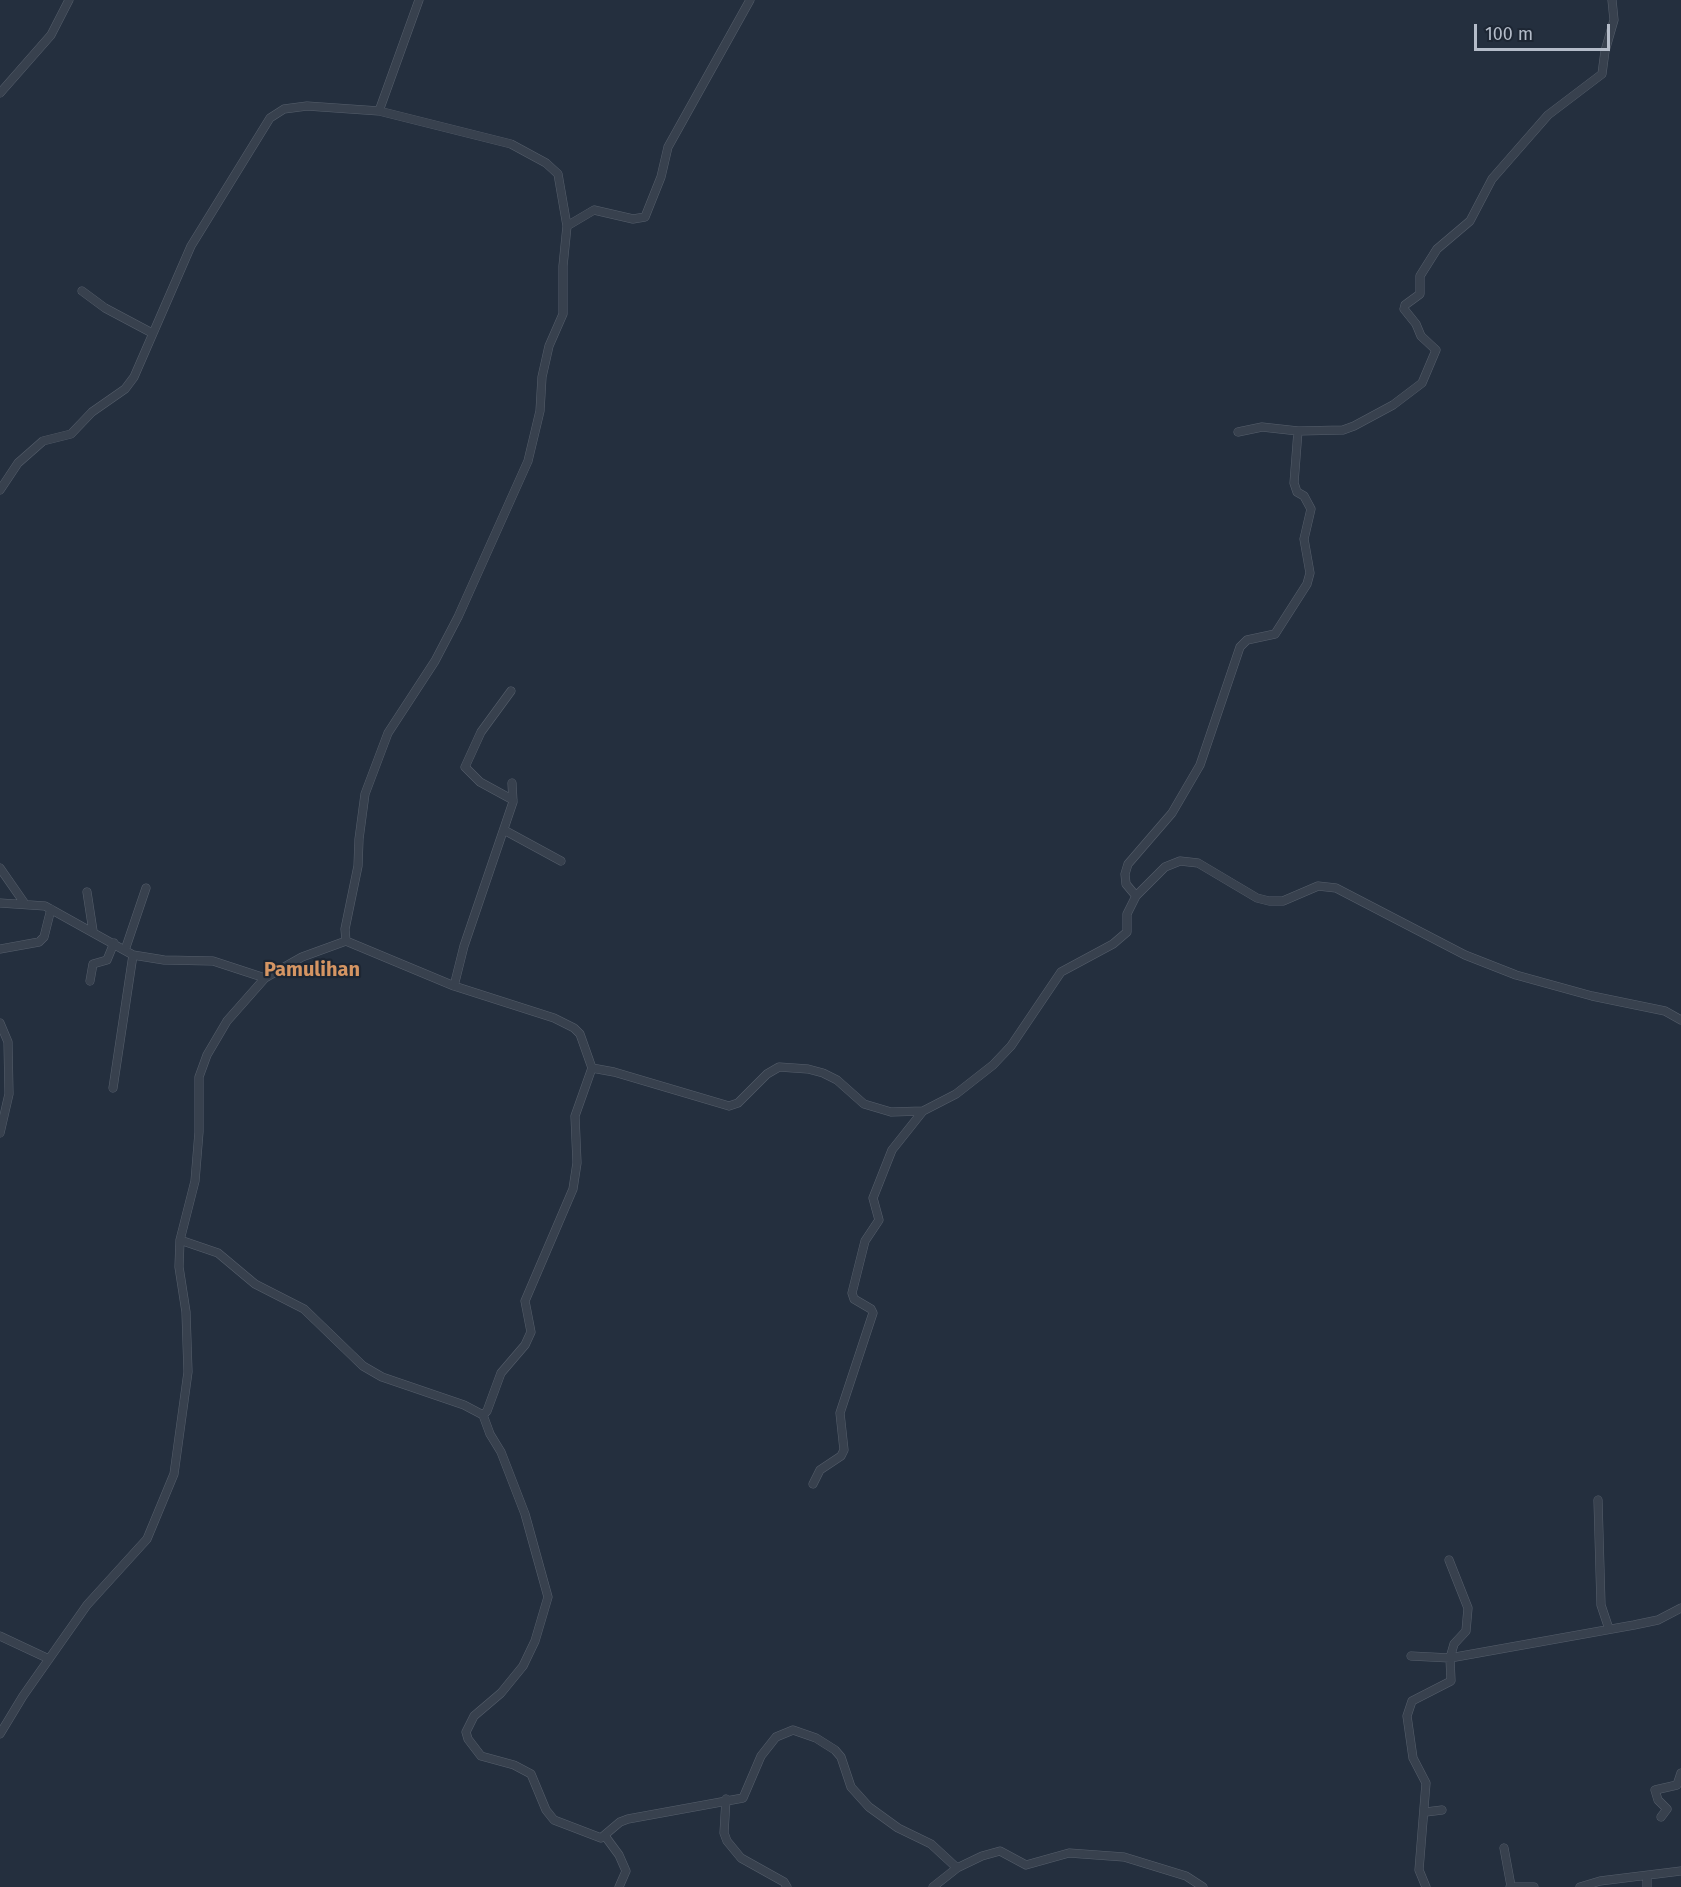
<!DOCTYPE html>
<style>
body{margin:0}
#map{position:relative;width:1681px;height:1887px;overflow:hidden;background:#242f3e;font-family:"Fira Sans",sans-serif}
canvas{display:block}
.scale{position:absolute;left:1474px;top:24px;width:136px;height:27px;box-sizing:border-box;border:3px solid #b4bcc9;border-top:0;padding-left:8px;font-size:18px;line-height:21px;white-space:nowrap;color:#b4bcc9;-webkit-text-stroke:4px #1d2633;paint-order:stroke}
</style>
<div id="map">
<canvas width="1681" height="1887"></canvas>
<div class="scale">100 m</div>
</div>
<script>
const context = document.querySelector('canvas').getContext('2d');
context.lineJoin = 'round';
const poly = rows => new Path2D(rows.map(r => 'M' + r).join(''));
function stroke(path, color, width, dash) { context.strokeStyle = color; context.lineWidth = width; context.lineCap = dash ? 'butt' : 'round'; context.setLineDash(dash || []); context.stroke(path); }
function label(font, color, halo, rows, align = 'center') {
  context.font = font + ' "Fira Sans",sans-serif'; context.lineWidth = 4.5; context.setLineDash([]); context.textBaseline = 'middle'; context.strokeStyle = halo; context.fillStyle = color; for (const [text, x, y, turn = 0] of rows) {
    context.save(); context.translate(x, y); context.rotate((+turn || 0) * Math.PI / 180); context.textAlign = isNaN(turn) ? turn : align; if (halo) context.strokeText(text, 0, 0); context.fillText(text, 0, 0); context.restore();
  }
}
const minor = poly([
 [0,93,51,35,69,0],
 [379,111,511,144,546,163,558,174,567,226],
 [82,291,105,308,152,333],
 [1238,432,1262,427,1298,431],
 [0,490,18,463,43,441,71,434,92,412,125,389,134,377,191,246,270,118,284,109,307,106,379,111,419,0],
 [511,691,481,732,465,767,480,782,513,800],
 [504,830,561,861],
 [0,868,25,904],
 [87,892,93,931],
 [1136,896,1126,884,1125,874,1128,864,1172,813,1200,765,1240,647,1247,640,1275,634,1307,584,1310,573,1304,539,1311,509,1304,496,1297,492,1294,483,1298,431,1343,430,1354,426,1393,405,1422,383,1436,350,1421,336,1416,324,1404,309,1405,305,1420,294,1420,276,1437,249,1470,221,1492,179,1548,115,1602,74,1605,51,1614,20,1612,0],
 [0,903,45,906,133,955,164,960,213,961,265,978,302,957,346,941,454,986,554,1018,574,1028,580,1034,592,1068,614,1072,729,1106,738,1103,767,1074,779,1067,808,1069,823,1073,837,1080,864,1104,891,1112,923,1111,956,1094,993,1065,1011,1046,1061,972,1113,944,1127,932,1127,914,1136,896,1165,867,1180,861,1198,863,1257,898,1269,901,1283,901,1318,886,1336,888,1465,955,1516,975,1592,996,1665,1011,1681,1020],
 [346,941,345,929,358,866,359,839,365,794,388,733,435,661,458,617,528,461,540,411,542,377,549,346,563,314,563,266,567,226,594,210,633,219,645,217,661,177,668,147,750,0],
 [0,949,39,942,44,937,51,909],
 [125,950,146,888],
 [90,981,93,964,107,960,114,943],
 [454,986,464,946,513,802,512,783],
 [0,1023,8,1042,9,1094,0,1133],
 [113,1088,133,955],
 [180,1240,218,1253,255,1284,304,1309,363,1366,382,1377,464,1405,483,1415,490,1434,501,1452,525,1514,548,1597,535,1641,523,1666,501,1693,474,1716,466,1732,468,1739,481,1756,514,1765,531,1774,546,1810,554,1820,601,1838,620,1822,628,1819,743,1798,761,1756,776,1737,793,1730,816,1738,835,1750,841,1757,851,1787,869,1807,898,1828,931,1844,957,1868],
 [483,1415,487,1411,501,1373,525,1345,531,1332,525,1301,573,1189,577,1163,575,1116,592,1068],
 [813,1484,820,1470,841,1456,844,1450,840,1413,873,1313,871,1309,854,1299,852,1293,865,1241,879,1220,873,1198,892,1150,923,1111],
 [1598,1500,1601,1605,1609,1629],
 [0,1636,49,1659],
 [1411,1656,1450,1658,1454,1644,1466,1631,1468,1608,1449,1560],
 [0,1734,23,1696,87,1605,147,1539,174,1474,188,1372,186,1312,179,1267,180,1240,195,1181,199,1132,199,1077,207,1055,227,1021,265,978],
 [726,1799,724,1833,727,1841,741,1858,784,1882,787,1887],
 [1426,1812,1442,1810],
 [1661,1817,1667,1809,1658,1800,1655,1790,1677,1785,1681,1773],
 [605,1836,619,1855,626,1871,619,1887],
 [1504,1848,1511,1886],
 [1647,1877,1647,1887],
 [933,1887,957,1868,982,1856,1000,1851,1026,1865,1069,1853,1124,1857,1186,1876,1203,1887],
 [1426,1887,1419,1870,1426,1783,1413,1758,1407,1716,1412,1701,1451,1681,1450,1658,1634,1625,1658,1620,1681,1608],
 [1510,1887,1534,1887],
 [1580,1887,1600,1881,1681,1871]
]);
const quarterNames = [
 ["Pamulihan",312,970]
];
stroke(minor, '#565f6c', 9);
stroke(minor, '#38414e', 8);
label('bold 20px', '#d59563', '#1d2633', quarterNames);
</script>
